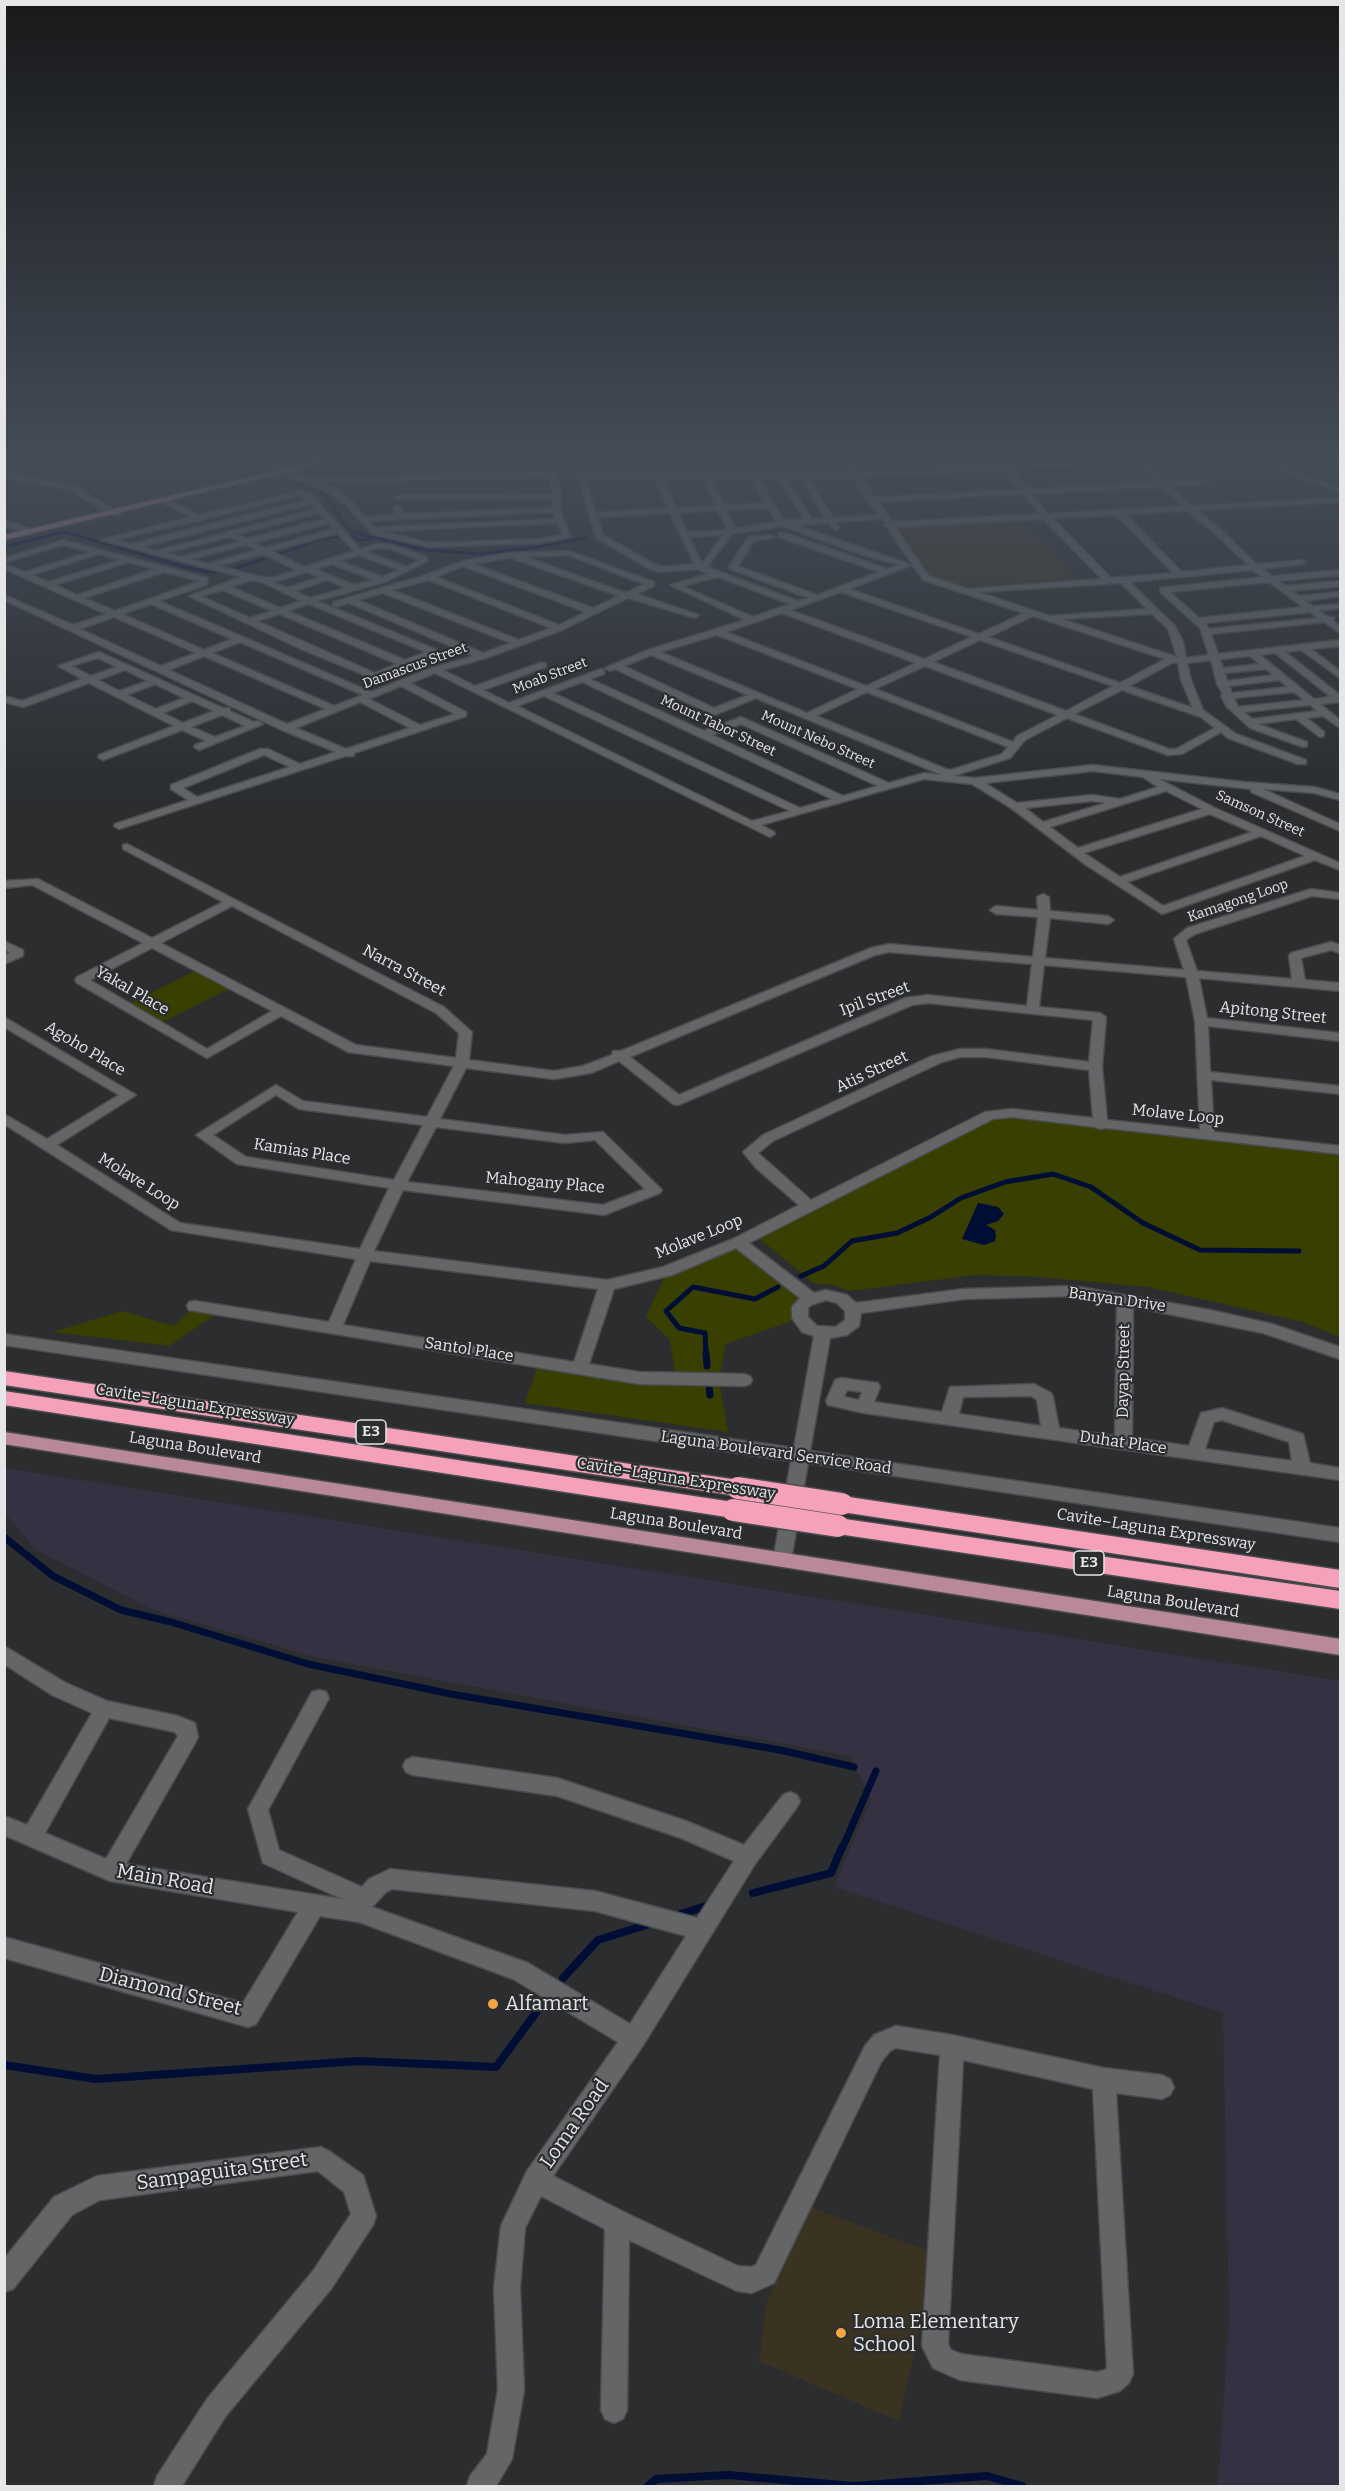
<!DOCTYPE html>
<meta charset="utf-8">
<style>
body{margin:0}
#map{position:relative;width:1345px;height:2491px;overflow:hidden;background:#2b2d2f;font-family:Bitter,serif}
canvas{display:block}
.frame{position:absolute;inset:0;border:6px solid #e5e6e8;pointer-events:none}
</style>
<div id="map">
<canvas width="1345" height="2491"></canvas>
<div class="frame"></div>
</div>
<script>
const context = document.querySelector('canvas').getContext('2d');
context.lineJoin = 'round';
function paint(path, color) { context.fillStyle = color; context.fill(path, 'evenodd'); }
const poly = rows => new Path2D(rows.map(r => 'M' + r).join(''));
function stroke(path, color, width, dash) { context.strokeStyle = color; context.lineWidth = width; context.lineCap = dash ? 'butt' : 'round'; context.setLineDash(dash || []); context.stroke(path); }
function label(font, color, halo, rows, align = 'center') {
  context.font = font + ' Bitter,serif'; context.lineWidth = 4.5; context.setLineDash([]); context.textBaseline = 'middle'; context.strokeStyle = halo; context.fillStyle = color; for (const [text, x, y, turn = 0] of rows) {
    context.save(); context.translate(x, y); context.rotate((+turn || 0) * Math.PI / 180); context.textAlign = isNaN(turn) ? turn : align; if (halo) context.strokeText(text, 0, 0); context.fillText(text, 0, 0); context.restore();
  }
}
const industrial = poly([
 [5,1468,1340,1681,1340,2486,1218,2486,1229,2320,1223,2013,834,1887,871,1799,850,1756,314,1657,154,1610,36,1550,5,1513]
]);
const education = poly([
 [1024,520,1080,582,961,586,930,576,896,526],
 [808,2206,936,2254,899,2421,759,2361,766,2304]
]);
const green = poly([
 [201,968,235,986,157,1025,125,1006],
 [1012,1115,1340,1154,1340,1337,1303,1322,1148,1287,1038,1277,976,1275,850,1291,833,1285,813,1283,760,1239,764,1231,991,1117],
 [738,1242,810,1298,800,1318,726,1344,719,1379,728,1432,525,1403,539,1361,676,1378,670,1340,646,1317,667,1271],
 [195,1306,222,1310,169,1346,53,1332,122,1311,174,1326]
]);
const water = poly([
 [27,458,75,458,60,463,96,458,102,461,104,461,100,458,124,458,108,463,92,462,12,469,5,464],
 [978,1203,998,1207,1004,1214,998,1221,986,1225,995,1230,996,1237,995,1241,984,1245,962,1239]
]);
const streamFar3 = poly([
 [299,483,318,490,328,498,346,527,355,533,425,550,479,554,538,547,585,538],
 [352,536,360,540,370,539],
 [4,547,64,532,185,567,208,572,224,572],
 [279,554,320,539,341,536],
 [233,569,264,559]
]);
const streamFar2 = poly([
 [801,1276,824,1266,852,1241,897,1233,931,1217,961,1198,1005,1182,1053,1174,1091,1187,1143,1223,1200,1250,1299,1251],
 [706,1355,705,1333,679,1328,666,1311,693,1287,755,1299,778,1287]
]);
const streamFar1 = poly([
 [706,1353,707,1366],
 [709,1386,710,1395],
 [4,1537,53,1576,121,1610,171,1622,308,1664,451,1694,780,1750,854,1767],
 [842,1849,876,1771]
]);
const stream = poly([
 [753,1893,831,1873,842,1847],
 [675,1916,709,1905],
 [563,1978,598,1940,646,1925],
 [4,2065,96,2079,359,2061,496,2067,546,1999],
 [648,2486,656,2479,728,2475,853,2486,987,2476,1022,2486]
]);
const minor = poly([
 [262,458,271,458,290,471,311,479,555,471,560,485,560,510,571,537,540,543,429,547,372,534,344,503,328,492,281,473,281,470,262,458],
 [550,477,552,494,398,495,394,497,398,499,552,498,552,508,402,514,402,508,398,506,394,508,394,515,365,517,350,499,334,488,318,482,550,477],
 [553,512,556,519,382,527,379,527,379,531,369,521,553,512],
 [558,523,562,535,540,539,429,543,382,531,558,523],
 [841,458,848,458,858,472,1150,458,1206,458,1147,463,1166,482,1209,480,1210,482,1206,484,1170,486,1191,506,1340,498,1340,502,1197,510,1227,535,1256,564,1302,560,1306,562,1302,564,1262,569,1272,576,1340,570,1340,575,1278,581,1286,586,1340,581,1340,586,1292,591,1299,596,1340,592,1340,596,1305,601,1313,606,1340,604,1340,608,1319,611,1328,617,1334,617,1333,621,1340,626,1340,633,1324,622,1211,634,1218,654,1340,640,1340,646,1311,649,1340,671,1340,678,1301,650,1285,652,1340,695,1340,702,1320,704,1340,720,1340,728,1323,716,1307,718,1324,732,1324,736,1320,737,1296,719,1258,724,1307,742,1307,746,1303,747,1250,728,1227,707,1221,696,1223,694,1217,684,1211,660,1187,663,1191,680,1203,710,1236,734,1306,760,1306,764,1298,764,1228,738,1221,732,1182,754,1168,755,1067,718,1025,740,1010,758,953,776,975,778,1093,765,1244,782,1314,787,1340,794,1340,800,1314,793,1263,789,1340,824,1340,831,1251,792,1251,789,1159,779,1215,808,1340,863,1340,870,1315,860,1162,914,1086,865,1011,808,972,784,924,779,761,825,774,832,775,834,770,837,435,673,410,683,466,712,466,716,354,753,354,756,345,756,119,829,114,826,115,824,188,800,171,789,171,785,260,749,268,749,300,764,336,752,282,730,4,600,4,595,73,625,106,614,4,569,4,564,25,572,90,552,63,545,4,563,4,558,63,540,208,578,206,585,159,601,371,692,432,668,474,656,349,603,336,607,333,606,333,602,426,575,463,561,510,553,569,551,654,582,654,586,637,594,699,615,695,618,628,598,562,630,486,658,443,670,475,686,540,663,546,663,546,667,483,690,509,703,601,669,604,670,604,674,590,679,704,731,741,717,889,783,924,773,942,775,756,698,714,715,615,669,610,671,605,668,648,650,745,620,670,585,709,574,697,569,660,572,648,568,596,538,577,473,850,473,841,458],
 [1139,463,1158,482,1028,489,1011,469,1139,463],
 [1004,470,1020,490,875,497,861,477,1004,470],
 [584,477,654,478,668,508,596,513,584,477],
 [853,477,867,500,879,515,833,518,808,478,853,477],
 [661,478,703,478,716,506,676,508,661,478],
 [710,478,751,478,765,503,724,505,710,478],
 [759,478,779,478,804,519,783,520,759,478],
 [786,478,801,478,825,518,812,519,786,478],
 [1162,487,1183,506,1048,514,1031,494,1162,487],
 [1023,494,1040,514,892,522,878,502,1023,494],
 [768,508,776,522,735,529,726,510,768,508],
 [718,510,727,530,687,532,678,513,718,510],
 [1188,511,1221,539,1248,565,1182,572,1125,514,1188,511],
 [670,513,694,564,664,567,654,564,603,535,597,517,670,513],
 [1116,515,1173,573,1111,578,1052,518,1116,515],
 [882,519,885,523,883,525,887,527,923,580,1024,613,979,634,849,589,912,565,795,525,828,523,835,530,839,528,835,522,882,519],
 [1043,519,1102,579,968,589,929,576,895,527,1043,519],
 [783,526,854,552,899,565,887,569,785,533,779,533,779,537,879,572,817,595,738,566,754,541,775,537,771,535,748,537,729,567,730,569,809,598,798,601,707,567,732,534,783,526],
 [723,535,702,564,689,537,723,535],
 [99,554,120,560,48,582,32,575,99,554],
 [568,555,644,584,626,593,525,557,568,555],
 [513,557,514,559,619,596,593,608,473,564,513,557],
 [129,562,155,569,77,595,55,585,129,562],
 [463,566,586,612,559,625,436,577,463,566],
 [1252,570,1263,577,1160,588,1160,592,1200,628,1209,655,1186,658,1183,642,1175,626,1130,582,1252,570],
 [164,572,200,581,115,611,84,598,164,572],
 [718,577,790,604,753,617,682,586,718,577],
 [429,580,551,628,519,640,392,590,429,580],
 [1269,582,1303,607,1199,618,1170,592,1269,582],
 [1121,583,1147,609,1050,616,978,592,1121,583],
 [841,592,972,637,924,659,790,610,841,592],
 [383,593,511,643,483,653,358,600,383,593],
 [151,604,232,639,204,650,122,614,151,604],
 [1310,612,1318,618,1209,629,1205,623,1310,612],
 [782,613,916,663,866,686,726,632,782,613],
 [1152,614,1168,629,1177,657,1061,619,1152,614],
 [1033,616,1165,659,1120,683,988,637,1033,616],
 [114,617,196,653,161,666,80,629,114,617],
 [717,635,858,689,807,713,660,652,717,635],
 [980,640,1113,686,1066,711,933,662,980,640],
 [240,642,363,695,334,706,212,653,240,642],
 [1275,653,1331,697,1314,699,1260,655,1275,653],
 [651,655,748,695,714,708,624,666,651,655],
 [204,656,326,709,287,724,169,670,204,656],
 [1250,656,1260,664,1223,668,1220,659,1250,656],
 [1174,662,1178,663,1181,680,1193,708,1129,686,1174,662],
 [925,666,1058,715,1017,736,1013,742,875,689,925,666],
 [1266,669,1273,675,1227,681,1225,673,1266,669],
 [1279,680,1288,687,1232,693,1229,686,1279,680],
 [582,682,832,799,800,808,553,693,582,682],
 [401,686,455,714,420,725,369,699,401,686],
 [1122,690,1201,717,1215,728,1176,749,1169,749,1074,714,1122,690],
 [867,692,1008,747,1002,754,951,770,946,769,816,716,867,692],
 [1294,692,1304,700,1238,707,1234,698,1294,692],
 [544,696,790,811,752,821,517,706,544,696],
 [360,702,410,728,346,749,296,728,360,702],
 [1310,705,1317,711,1252,719,1244,712,1310,705],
 [741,724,878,786,843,796,712,735,741,724],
 [264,755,290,767,197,797,183,788,264,755],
 [1093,771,1143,777,1158,787,1120,799,1092,795,1017,803,985,783,1093,771],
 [1166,791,1202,809,1078,848,1050,827,1166,791],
 [1092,801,1106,803,1043,822,1025,808,1092,801],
 [1210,814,1252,832,1120,877,1084,853,1210,814],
 [1261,836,1305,856,1163,906,1127,882,1261,836],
 [1246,458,1257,458,1340,488,1340,492,1246,458],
 [4,468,15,474,74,486,122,514,115,516,69,490,10,478,4,474,4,468],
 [301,491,309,492,360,549,376,544,392,545,425,556,428,561,385,582,317,601,437,650,437,654,378,678,372,678,301,649,189,596,241,577,101,540,190,517,160,501,160,497,163,497,198,515,301,491],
 [301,495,307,500,132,544,115,540,196,521,201,522,204,519,301,495],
 [311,504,316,509,156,551,142,547,311,504],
 [319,513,325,519,247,539,237,534,319,513],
 [328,523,334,529,265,548,254,543,328,523],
 [337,533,354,551,304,567,272,551,337,533],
 [229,537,239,542,181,557,166,553,229,537],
 [246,545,257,550,208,564,191,559,246,545],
 [377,548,391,549,419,560,406,567,367,552,377,548],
 [263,554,296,570,276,577,262,577,218,566,263,554],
 [359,555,399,570,382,577,340,561,359,555],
 [332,564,374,580,354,585,315,569,332,564],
 [307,572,320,577,287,588,274,582,307,572],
 [250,580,262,582,301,601,280,608,231,587,250,580],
 [327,580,346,588,310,598,295,591,327,580],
 [223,590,272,611,250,618,201,596,223,590],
 [309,604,426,652,405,660,288,611,309,604],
 [280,614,397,664,375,673,257,621,280,614],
 [4,520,33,530,34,532,30,534,4,525,4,520],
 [99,652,223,708,229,708,230,711,254,722,258,721,263,724,199,750,194,747,195,745,206,741,182,730,103,760,98,757,99,755,174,726,89,683,23,707,4,702,4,696,22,701,82,679,58,666,99,652],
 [98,658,117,667,91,676,71,666,98,658],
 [125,670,148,681,119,691,98,680,125,670],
 [155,684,184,698,156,709,127,695,155,684],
 [192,701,214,711,183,723,163,713,192,701],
 [222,715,245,726,215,737,191,727,222,715],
 [127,844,444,1007,472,1032,469,1060,554,1071,583,1066,612,1055,613,1051,621,1051,871,948,889,944,1033,957,1038,917,996,914,990,910,996,906,1038,910,1037,897,1043,894,1049,897,1050,911,1108,916,1114,920,1108,924,1050,918,1045,958,1184,970,1174,939,1187,928,1311,889,1340,893,1340,899,1312,896,1195,934,1186,940,1197,971,1292,979,1289,956,1291,953,1331,942,1340,945,1340,953,1331,950,1301,958,1305,980,1340,983,1340,991,1199,978,1207,1018,1340,1033,1340,1041,1208,1026,1210,1072,1340,1086,1340,1094,1211,1080,1214,1132,1340,1146,1340,1154,1106,1128,1101,1129,1095,1127,1012,1117,993,1119,749,1243,814,1293,826,1290,847,1295,856,1303,964,1289,1073,1286,1210,1310,1272,1324,1340,1347,1340,1359,1263,1333,1133,1307,1132,1438,1189,1446,1201,1413,1222,1408,1303,1434,1310,1463,1340,1468,1340,1480,864,1413,828,1405,826,1401,835,1380,841,1378,878,1383,880,1387,874,1402,942,1412,950,1387,1034,1384,1051,1393,1053,1397,1059,1428,1115,1436,1117,1304,1073,1296,964,1299,861,1313,859,1326,847,1335,830,1338,810,1451,1340,1528,1340,1542,808,1463,791,1560,788,1565,782,1567,776,1565,773,1560,791,1461,4,1345,4,1334,794,1448,814,1336,802,1332,792,1318,792,1307,800,1298,736,1248,672,1275,614,1289,589,1364,639,1372,744,1374,750,1376,752,1380,750,1384,744,1386,639,1384,189,1310,187,1306,189,1302,195,1301,329,1322,356,1259,171,1230,4,1124,4,1114,47,1139,119,1095,4,1027,4,1017,136,1095,57,1145,180,1223,360,1249,389,1188,237,1164,196,1135,276,1085,303,1101,427,1117,454,1066,348,1052,281,1016,207,1058,77,983,75,980,77,977,143,943,32,885,4,888,4,881,38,879,152,938,223,902,123,849,123,845,127,844],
 [232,906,436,1013,459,1033,456,1058,356,1045,161,943,232,906],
 [152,948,272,1011,207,1049,90,980,152,948],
 [889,952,1032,964,1027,1006,928,995,905,998,679,1095,630,1057,875,955,889,952],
 [1044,965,1186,977,1195,1021,1200,1130,1107,1120,1102,1067,1106,1017,1100,1013,1039,1007,1044,965],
 [928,1003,1093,1020,1089,1062,986,1049,960,1049,932,1056,763,1135,743,1152,756,1168,799,1205,733,1239,663,1267,607,1280,374,1251,403,1190,604,1215,660,1193,662,1190,603,1132,565,1135,440,1119,466,1068,554,1079,591,1073,619,1061,673,1104,678,1105,912,1005,928,1003],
 [960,1057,986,1057,1089,1070,1093,1118,1012,1109,985,1112,811,1200,758,1153,773,1141,942,1062,960,1057],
 [276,1095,299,1109,423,1125,394,1180,246,1157,213,1135,276,1095],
 [436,1127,565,1143,595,1140,645,1189,603,1205,407,1182,436,1127],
 [370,1261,598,1289,574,1362,343,1325,370,1261],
 [826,1300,837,1303,845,1311,845,1320,836,1327,817,1326,808,1317,808,1308,811,1305,826,1300],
 [847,1390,862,1392,859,1400,844,1397,847,1390],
 [1031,1396,1037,1400,1041,1426,959,1414,963,1397,1031,1396],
 [1222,1420,1289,1442,1292,1461,1205,1449,1214,1422,1222,1420],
 [4,941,23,950,23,956,4,964,4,955,10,953,4,949,4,941],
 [4,1646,66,1683,107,1701,178,1716,195,1723,198,1737,195,1743,126,1864,342,1899,263,1863,248,1809,312,1692,319,1690,326,1692,329,1698,268,1810,279,1850,362,1887,369,1879,390,1869,595,1891,697,1918,734,1861,681,1838,557,1796,413,1775,406,1772,403,1766,406,1760,413,1757,557,1778,686,1821,744,1845,783,1795,790,1792,797,1795,800,1801,797,1807,755,1864,642,2047,553,2176,626,2213,738,2266,751,2267,756,2265,865,2046,874,2035,896,2026,952,2035,1104,2068,1162,2075,1170,2079,1174,2087,1170,2095,1162,2099,1116,2093,1133,2374,1129,2383,1120,2391,1097,2398,960,2380,933,2368,922,2346,940,2055,896,2048,890,2051,881,2062,774,2283,752,2293,737,2291,629,2240,627,2410,623,2419,614,2423,605,2419,601,2410,605,2229,541,2196,525,2228,520,2288,524,2390,512,2459,496,2486,467,2486,470,2476,487,2454,498,2390,494,2288,501,2226,527,2171,618,2042,513,1979,359,1922,320,1916,256,2024,248,2027,4,1958,4,1937,243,2003,298,1912,110,1881,4,1835,4,1816,27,1825,92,1713,52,1695,4,1664,4,1646],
 [109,1718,175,1732,178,1736,106,1859,45,1833,109,1718],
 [392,1889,595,1911,686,1936,630,2024,528,1963,372,1907,385,1893,392,1889],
 [963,2060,1093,2089,1107,2368,1105,2370,1097,2372,961,2354,951,2350,948,2344,963,2060],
 [321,2147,329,2151,363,2175,376,2216,373,2225,331,2289,225,2417,182,2486,154,2486,157,2476,207,2399,313,2271,351,2214,344,2192,318,2171,100,2200,72,2215,13,2289,4,2292,4,2259,54,2197,97,2176,321,2147]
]);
const major = poly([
 [332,458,346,458,4,540,4,535,332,458],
 [4,1432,1340,1639,1340,1655,4,1444,4,1432]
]);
const highway = poly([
 [4,1371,738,1480,745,1482,748,1488,745,1494,738,1496,4,1385,4,1371],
 [4,1391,733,1502,740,1504,744,1510,740,1516,733,1518,4,1405,4,1391],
 [842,1496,1340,1570,1340,1588,842,1512,835,1510,831,1504,835,1498,842,1496],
 [838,1518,1340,1591,1340,1609,838,1534,830,1532,827,1526,830,1520,838,1518]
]);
const highwayBridge = poly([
 [738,1488,842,1504],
 [733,1510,838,1526]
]);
const markers = [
 [493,2004,6,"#f2a541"],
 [841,2333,6,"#f2a541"]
];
const farStreetnames = [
 ["Damascus Street",415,666,-20],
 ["Moab Street",550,676,-21],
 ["Mount Tabor Street",718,726,25],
 ["Mount Nebo Street",818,740,24],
 ["Samson Street",1260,814,24],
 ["Kamagong Loop",1238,901,-19]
];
const shields = [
 [371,1432,30],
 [1089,1563,30]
];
const shieldNames = [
 ["E3",371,1432],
 ["E3",1089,1563]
];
const streetNames = [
 ["Narra Street",404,971,28],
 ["Yakal Place",132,991,30],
 ["Ipil Street",875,999,-20],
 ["Apitong Street",1273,1013,6],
 ["Agoho Place",85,1049,31],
 ["Atis Street",872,1072,-25],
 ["Molave Loop",1178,1115,6],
 ["Kamias Place",302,1152,9],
 ["Molave Loop",139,1182,32],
 ["Mahogany Place",545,1183,5],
 ["Molave Loop",699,1237,-22],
 ["Banyan Drive",1117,1300,8],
 ["Santol Place",469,1350,9],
 ["Dayap Street",1124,1371,-89],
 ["Cavite–Laguna Expressway",195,1405,9],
 ["Duhat Place",1123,1443,8],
 ["Laguna Boulevard",195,1448,9],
 ["Laguna Boulevard Service Road",776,1453,8],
 ["Cavite–Laguna Expressway",676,1479,9],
 ["Laguna Boulevard",676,1524,9],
 ["Cavite–Laguna Expressway",1156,1530,9],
 ["Laguna Boulevard",1173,1602,9]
];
const nearStreetnames = [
 ["Main Road",165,1880,10],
 ["Diamond Street",170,1992,14],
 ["Loma Road",575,2124,-55],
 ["Sampaguita Street",222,2172,-8]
];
const nearPoinames = [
 ["Alfamart",505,2004],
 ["Loma Elementary",853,2322],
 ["School",853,2345]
];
paint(industrial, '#353142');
paint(education, '#3b3322');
paint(green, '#393e01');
paint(water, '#000d35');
stroke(streamFar3, '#000d35', 3);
stroke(streamFar2, '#000d35', 5);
stroke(streamFar1, '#000d35', 7);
stroke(stream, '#000d35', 8);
stroke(minor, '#4a4b4d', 3);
stroke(major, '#4a4b4d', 3);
stroke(highway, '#4a4b4d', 3);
paint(minor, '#636567');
paint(major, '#ba8998');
paint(highway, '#f4a1b9');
stroke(highwayBridge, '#4a4b4d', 25, []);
stroke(highwayBridge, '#f4a1b9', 22);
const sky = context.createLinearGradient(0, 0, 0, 807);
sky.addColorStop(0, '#18191a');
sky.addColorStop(0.57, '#444c58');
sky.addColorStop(1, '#444c5800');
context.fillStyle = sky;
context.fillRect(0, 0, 1345, 807);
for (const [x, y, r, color] of markers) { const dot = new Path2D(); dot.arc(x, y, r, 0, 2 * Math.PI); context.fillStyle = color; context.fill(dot); stroke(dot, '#2b2d2f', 2); }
label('14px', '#e5e6e8', '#2b2d2f', farStreetnames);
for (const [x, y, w] of shields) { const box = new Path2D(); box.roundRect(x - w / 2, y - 12, w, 24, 4.5); context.fillStyle = '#2b2d2f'; context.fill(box); stroke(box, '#e5e6e8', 1.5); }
label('bold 15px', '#e5e6e8', null, shieldNames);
label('16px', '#e5e6e8', '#2b2d2f', streetNames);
label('20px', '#e5e6e8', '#2b2d2f', nearStreetnames);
label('20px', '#e5e6e8', '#2b2d2f', nearPoinames, 'left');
</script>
